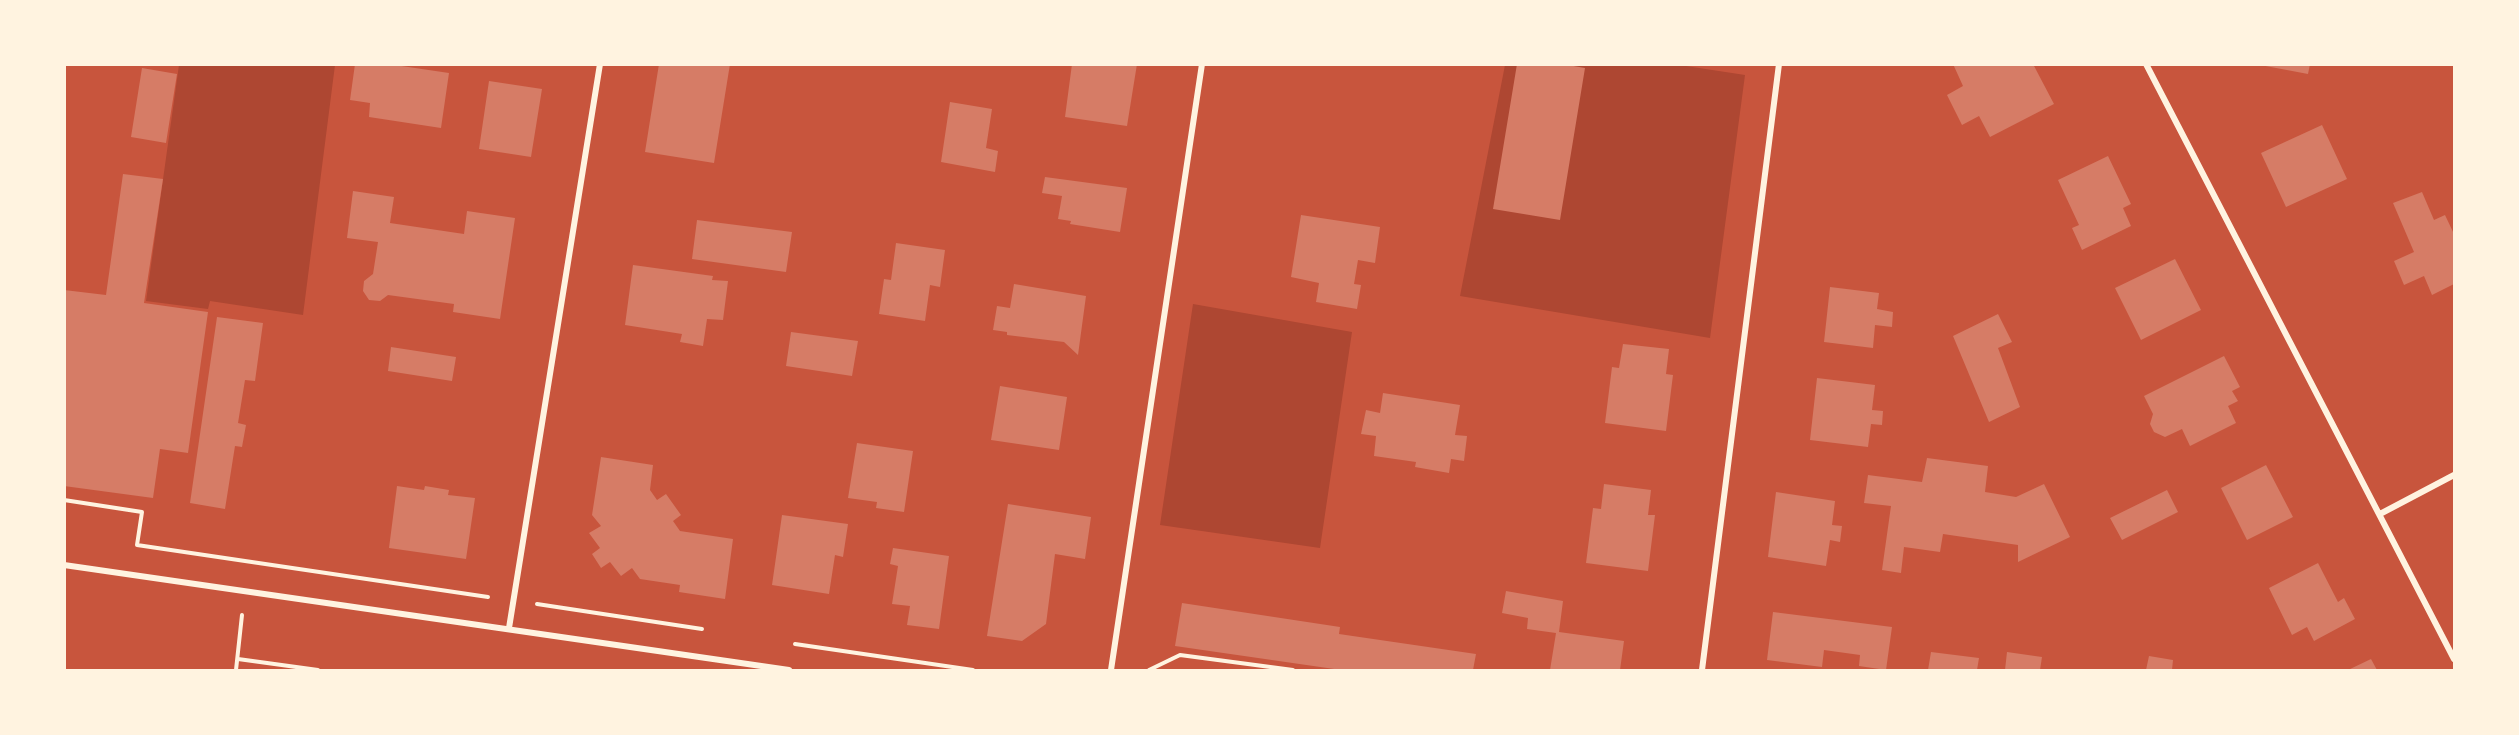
<!DOCTYPE html>
<style>
body{margin:0}
#map{position:relative;width:2519px;height:735px;overflow:hidden;background:#c8553d;font-family:Manrope,sans-serif}
canvas{display:block}
.frame{position:absolute;inset:0;border:66px solid #fff3e0;pointer-events:none}
</style>
<div id="map">
<canvas width="2519" height="735"></canvas>
<div class="frame"></div>
</div>
<script>
const context = document.querySelector('canvas').getContext('2d');
context.lineJoin = 'round';
function paint(path, color) { context.fillStyle = color; context.fill(path, 'evenodd'); }
const poly = rows => new Path2D(rows.map(r => 'M' + r).join(''));
function stroke(path, color, width, dash) { context.strokeStyle = color; context.lineWidth = width; context.lineCap = dash ? 'butt' : 'round'; context.setLineDash(dash || []); context.stroke(path); }
const green = poly([
 [1673,64,1745,75,1710,338,1460,296,1505,65],
 [179,65,335,65,303,315,210,301,208,309,146,301],
 [1193,304,1352,332,1320,548,1160,525]
]);
const building = poly([
 [355,64,388,64,449,73,441,128,369,117,370,103,350,100],
 [659,64,730,64,714,163,645,152],
 [1072,64,1137,64,1127,126,1065,117],
 [1517,64,1562,64,1585,68,1560,220,1493,209],
 [1953,64,2033,64,2054,104,1990,137,1979,116,1962,125,1947,95,1963,86],
 [2255,64,2310,64,2308,74],
 [142,68,177,74,166,143,131,137],
 [489,81,542,89,531,157,479,149],
 [950,102,992,109,986,148,998,151,995,172,941,162],
 [2322,125,2347,179,2286,207,2261,153],
 [2108,156,2131,204,2123,208,2131,226,2082,250,2072,228,2079,225,2058,180],
 [123,174,163,179,144,303,208,312,188,453,160,449,153,498,64,486,64,290,106,295],
 [1045,177,1127,188,1120,232,1070,224,1071,221,1058,219,1062,196,1042,193],
 [353,191,394,197,390,223,464,234,467,211,515,218,500,319,453,312,454,304,388,295,380,301,369,300,363,291,364,281,373,274,378,242,347,238],
 [2422,192,2434,220,2445,215,2454,234,2454,284,2432,295,2424,276,2404,285,2394,261,2414,252,2393,203],
 [1301,215,1380,227,1375,263,1358,260,1354,284,1361,285,1357,309,1316,302,1319,283,1291,277],
 [697,220,792,232,786,272,692,259],
 [896,243,945,250,940,287,930,285,925,321,879,314,884,279,891,280],
 [2175,259,2201,310,2141,340,2115,288],
 [633,265,713,276,712,280,728,281,723,320,707,319,703,346,680,342,682,334,625,325],
 [1014,284,1086,296,1078,355,1064,342,1007,335,1007,332,993,330,997,306,1010,308],
 [1830,287,1879,293,1877,309,1893,312,1892,327,1875,325,1873,348,1824,342],
 [1998,314,2012,342,1998,348,2020,407,1989,422,1953,336],
 [217,317,263,323,255,381,245,380,238,423,246,425,242,447,235,446,225,509,190,503],
 [791,332,858,341,852,376,786,366],
 [1623,344,1669,349,1666,374,1673,375,1666,431,1605,423,1612,367,1619,368],
 [391,347,456,357,452,381,388,371],
 [2224,356,2240,387,2232,391,2238,401,2228,406,2236,423,2190,446,2182,429,2165,437,2154,432,2150,424,2153,414,2144,396],
 [1817,378,1875,385,1872,410,1883,411,1882,425,1871,424,1868,447,1810,440],
 [1000,386,1067,397,1059,450,991,440],
 [1383,393,1460,405,1455,435,1467,436,1464,461,1451,459,1449,473,1415,467,1416,462,1374,456,1376,436,1361,434,1366,410,1380,413],
 [857,443,913,451,904,512,876,508,877,502,848,498],
 [601,457,653,465,650,490,657,500,666,494,681,515,673,521,680,531,733,539,725,599,679,592,680,585,640,579,632,568,621,576,610,562,601,568,592,554,600,548,589,533,601,526,592,515],
 [1927,458,1988,466,1985,492,2016,497,2044,484,2070,537,2018,562,2018,545,1943,534,1940,552,1904,547,1901,573,1882,570,1891,506,1864,503,1868,475,1922,482],
 [2266,465,2293,517,2247,540,2221,488],
 [1604,484,1651,490,1648,515,1655,515,1648,571,1586,563,1593,508,1601,509],
 [397,486,424,490,425,486,449,490,448,495,475,498,466,559,389,548],
 [2167,490,2178,512,2122,540,2110,518],
 [1776,492,1835,501,1832,525,1842,526,1840,542,1830,540,1826,566,1768,557],
 [1008,504,1091,517,1085,559,1055,554,1046,624,1022,641,987,636],
 [782,515,848,524,843,557,835,555,829,594,772,585],
 [893,548,949,556,939,629,907,625,910,606,892,604,898,566,890,564],
 [2318,563,2338,602,2344,598,2355,619,2314,641,2307,627,2292,635,2269,588],
 [1506,591,1563,601,1559,632,1624,641,1620,670,1550,670,1556,633,1527,629,1528,618,1502,613],
 [1182,603,1340,627,1339,634,1476,654,1473,670,1341,670,1175,646],
 [1773,612,1892,627,1886,670,1859,666,1860,655,1824,650,1822,667,1767,660],
 [1931,652,1979,658,1977,670,1928,670],
 [2007,652,2042,657,2040,670,2005,670],
 [2149,656,2173,660,2172,670,2146,670],
 [2371,659,2377,670,2348,670]
]);
const path = poly([
 [64,500,142,512,137,545,488,597],
 [537,604,702,629],
 [795,644,973,670],
 [238,659,318,670],
 [236,670,242,615],
 [1149,670,1180,655,1293,670]
]);
const minor = poly([
 [2146,64,2454,659],
 [2380,514,2454,475],
 [64,565,789,670],
 [509,628,600,64],
 [1111,670,1202,64],
 [1702,670,1779,64]
]);
paint(green, '#ae4732');
paint(building, '#d67c66');
stroke(path, '#fff3e0', 4);
stroke(minor, '#fff3e0', 6);
</script>
